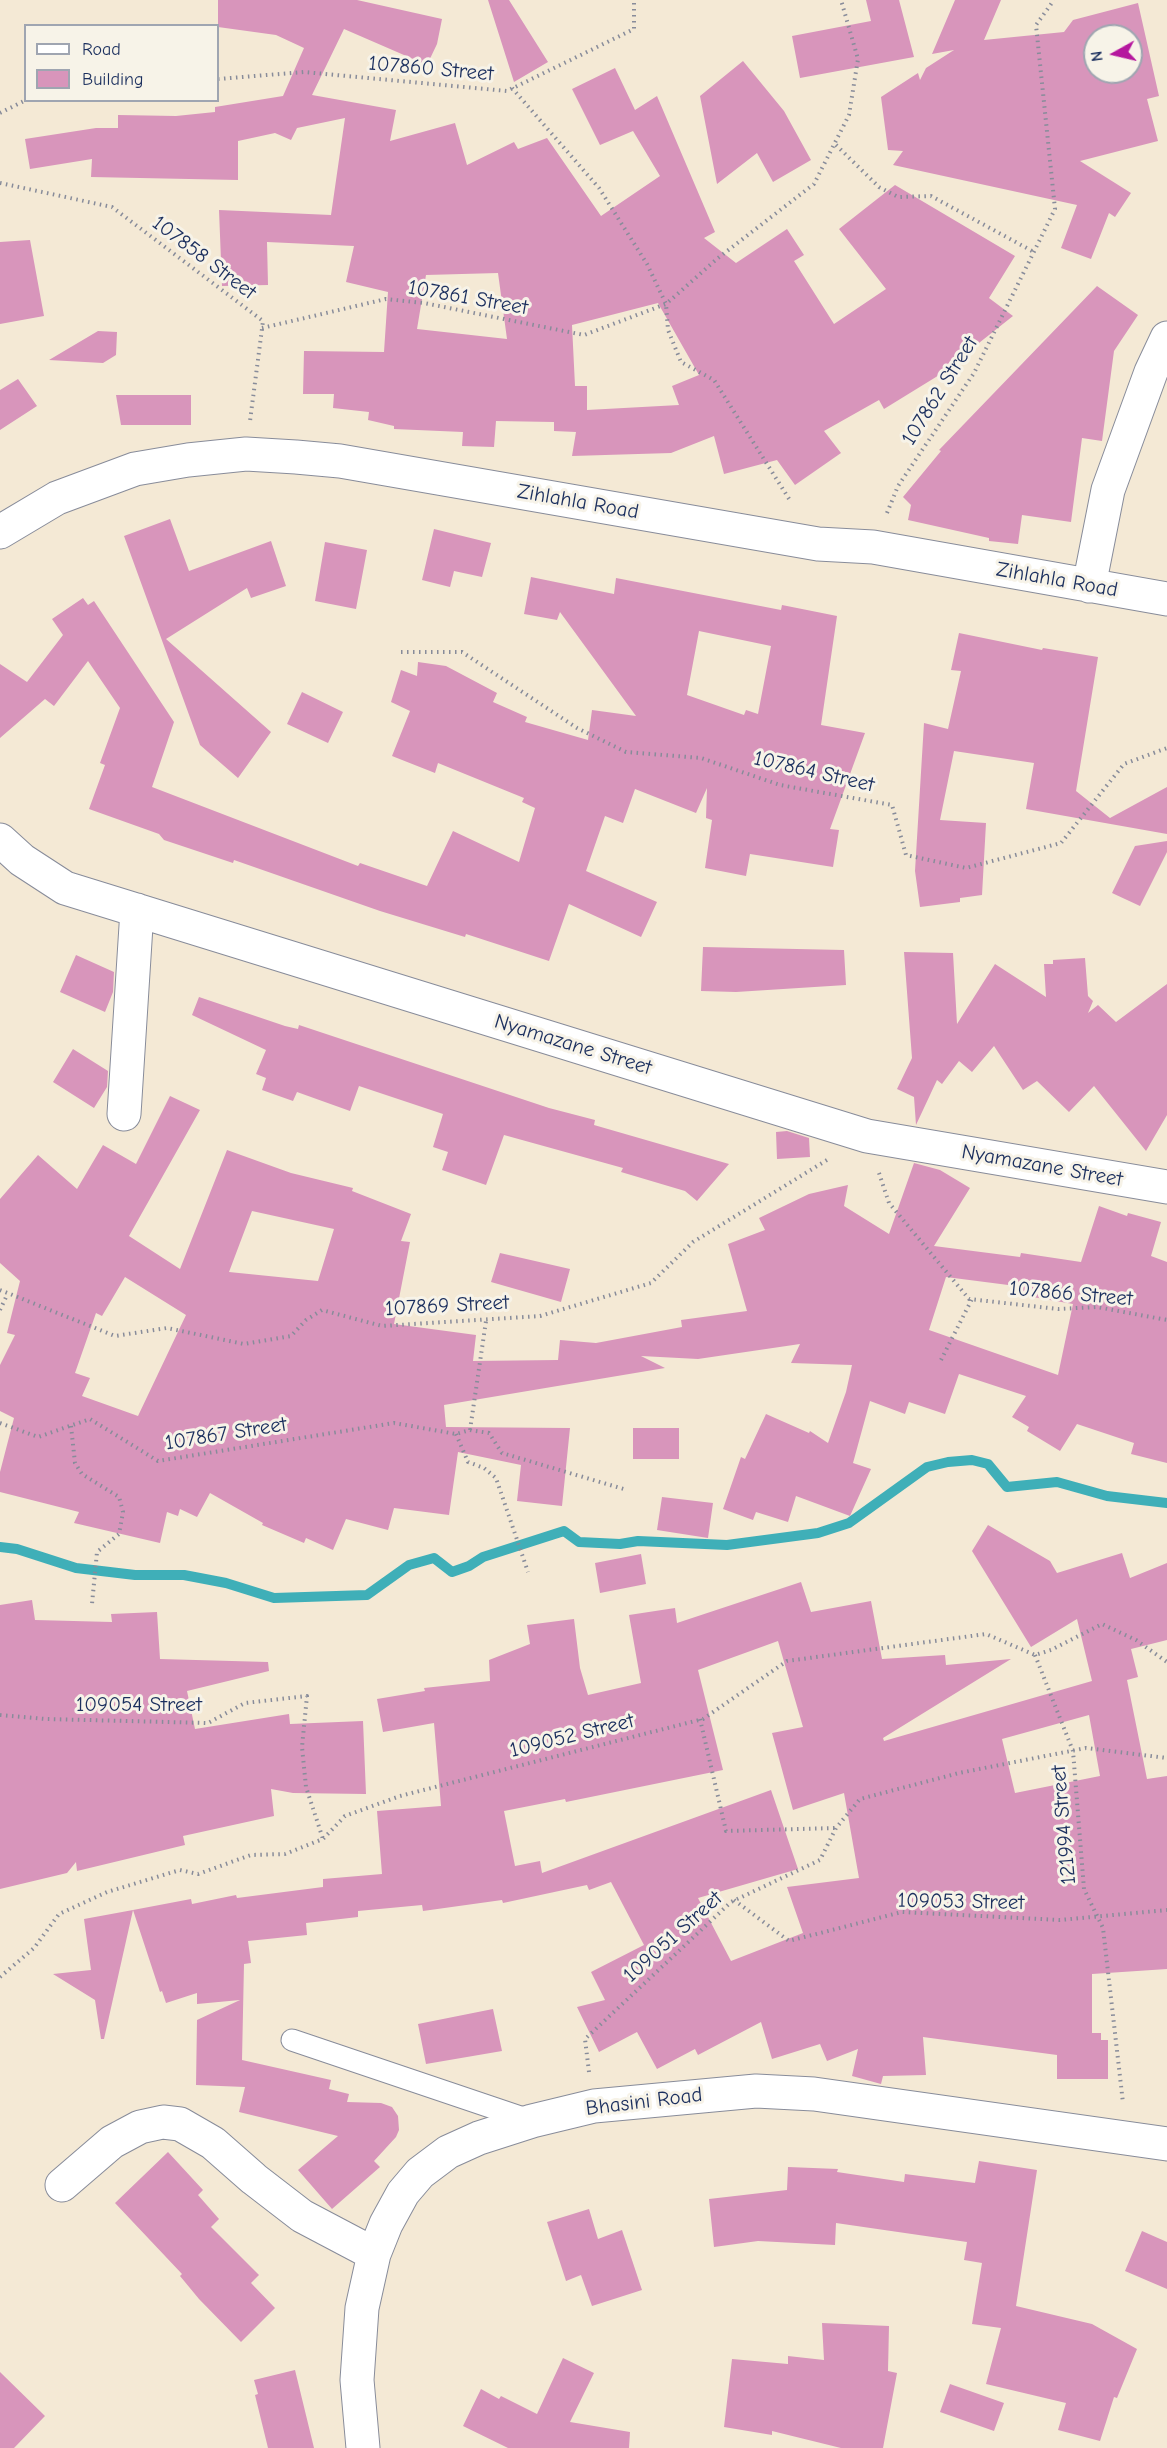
<!DOCTYPE html>
<style>
body{margin:0}
#map{position:relative;width:1167px;height:2448px;overflow:hidden;background:#f4e9d5;font-family:"Comic Neue",sans-serif}
canvas{display:block}
.legend{position:absolute;left:24px;top:24px;width:195px;height:78px;box-sizing:border-box;background:#f7f3e8;border:2px solid #9fa5b1;margin:0;padding:8px 10px;list-style:none;font-size:18px;color:#1b2f5e}
.legend li{display:flex;align-items:center;gap:12px;height:30px}
.legend b{width:30px;border:2px solid #9fa5b1}
.north{position:absolute;left:1083px;top:24px;width:60px;height:60px;box-sizing:border-box;background:#f7f3e8;border:2px solid #9fa5b1;border-radius:50%;rotate:262deg;font-size:16px;font-weight:700;line-height:24px;text-align:center;color:#1b2f5e}
.north::after{content:'';display:block;margin:auto;width:21px;height:27px;background:#b5179e;clip-path:polygon(50% 0,100% 100%,50% 72%,0 100%)}
</style>
<div id="map">
<canvas width="1167" height="2448"></canvas>
<ul class="legend">
<li><b style="height:8px;background:#fff"></b>Road</li>
<li><b style="height:16px;background:#d895bb"></b>Building</li>
</ul>
<div class="north">N</div>
</div>
<script>
const context = document.querySelector('canvas').getContext('2d');
context.lineJoin = 'round';
const poly = rows => new Path2D(rows.map(r => 'M' + r).join(''));
function stroke(path, color, width, dash) { context.strokeStyle = color; context.lineWidth = width; context.lineCap = dash ? 'butt' : 'round'; context.setLineDash(dash || []); context.stroke(path); }
function paint(path, color) { context.fillStyle = color; context.fill(path, 'evenodd'); }
function label(font, color, halo, rows, align = 'center') {
  context.font = font + ' "Comic Neue",sans-serif'; context.lineWidth = 6; context.setLineDash([]); context.textBaseline = 'middle'; context.strokeStyle = halo; context.fillStyle = color; for (const [text, x, y, turn = 0] of rows) {
    context.save(); context.translate(x, y); context.rotate((+turn || 0) * Math.PI / 180); context.textAlign = isNaN(turn) ? turn : align; if (halo) context.strokeText(text, 0, 0); context.fillText(text, 0, 0); context.restore();
  }
}
const stream = poly([
 [0,1547,17,1549,76,1568,135,1575,184,1575,226,1583,274,1598,367,1595,409,1565,434,1558,452,1572,469,1566,483,1557,564,1531,579,1542,620,1544,638,1541,727,1545,818,1533,849,1523,927,1467,948,1462,972,1460,988,1464,1007,1487,1057,1482,1107,1496,1167,1503]
]);
const building = poly([
 [218,0,357,0,442,19,437,44,427,65,344,29,312,95,396,110,390,141,455,123,467,165,514,142,518,149,547,138,601,216,660,176,633,131,600,145,572,89,615,68,635,110,657,96,715,232,704,238,736,263,787,229,804,255,794,261,834,324,886,289,839,229,895,185,1015,256,989,298,1013,316,936,377,884,409,879,400,824,431,841,453,795,485,777,460,724,474,714,436,671,453,572,456,576,432,554,431,554,422,496,421,494,447,462,446,463,432,394,429,394,426,368,420,369,412,333,408,334,394,303,394,304,351,384,352,388,292,346,282,354,246,267,242,268,285,222,286,219,210,331,215,345,118,297,128,291,140,275,133,238,141,238,180,91,177,92,159,30,169,25,139,96,128,118,128,118,115,176,116,215,112,215,107,283,96,304,48,276,35,218,27],
 [498,273,507,339,417,329,426,275],
 [658,303,699,375,672,386,679,405,587,410,587,386,575,386,572,325],
 [488,0,509,0,548,62,514,82],
 [866,0,899,0,914,57,800,78,792,36,871,21],
 [955,0,1001,0,984,40,1064,32,1073,20,1138,3,1159,96,1147,99,1158,141,1080,161,1131,193,1115,217,1109,213,1091,259,1061,248,1077,205,893,165,903,151,888,150,881,97,918,73,920,80,926,68,954,50,932,54],
 [1095,36,1131,36,1131,72,1095,72],
 [743,61,784,111,811,160,773,182,757,153,717,184,700,96],
 [30,240,44,316,0,324,0,242],
 [1097,286,1138,315,1114,351,1102,441,1082,438,1071,522,1022,515,1018,544,989,541,989,538,908,520,911,505,903,497,941,451,939,450],
 [98,331,117,332,116,355,103,363,49,360],
 [18,379,37,406,0,430,0,390],
 [116,395,191,395,191,425,121,425],
 [170,519,189,571,271,541,286,586,251,598,247,588,166,639,271,732,238,778,200,745,124,536],
 [434,529,491,543,482,577,454,571,450,587,422,580],
 [325,542,367,550,356,609,315,601],
 [531,577,614,594,616,578,781,610,782,605,837,616,821,725,865,733,830,829,839,830,833,867,750,854,746,876,705,868,712,820,706,818,707,788,696,813,635,789,623,823,605,816,586,871,657,902,641,937,569,904,549,961,466,934,465,937,380,911,234,860,233,863,164,840,159,834,89,809,105,765,100,763,120,708,88,661,54,706,45,699,0,738,0,664,27,682,63,635,52,619,83,598,88,605,94,601,174,722,152,787,358,866,360,863,427,886,453,831,519,862,535,808,522,802,524,798,438,763,435,773,392,756,410,711,391,702,401,670,417,676,418,662,446,666,497,693,493,702,527,717,525,722,588,740,592,710,636,716,560,612,557,620,524,614],
 [699,631,771,646,758,714,746,710,744,715,687,695],
 [959,633,1042,650,1043,648,1098,657,1076,791,1110,818,1167,787,1167,834,1026,809,1034,763,954,751,940,820,986,823,982,895,960,898,960,902,920,907,915,871,924,723,948,729,961,671,951,670],
 [302,692,343,712,328,743,287,724],
 [1167,841,1167,852,1140,906,1112,893,1135,846],
 [703,947,844,950,846,985,736,992,701,991],
 [904,952,953,953,957,1024,995,964,1046,997,1044,964,1053,964,1053,960,1085,958,1088,996,1093,1001,1088,1013,1098,1005,1116,1022,1167,984,1167,1115,1146,1151,1094,1086,1069,1112,1037,1081,1023,1090,994,1046,972,1072,959,1061,942,1084,937,1080,916,1125,914,1097,897,1089,912,1058],
 [76,955,114,972,113,992,105,1012,60,992],
 [199,997,285,1026,298,1029,299,1025,549,1108,595,1120,594,1125,729,1164,697,1201,685,1191,621,1172,623,1168,504,1135,486,1185,442,1170,448,1152,433,1147,443,1114,359,1086,350,1111,297,1092,293,1101,262,1090,266,1078,256,1074,266,1050,192,1015],
 [73,1049,108,1071,107,1087,94,1108,53,1082],
 [170,1096,200,1110,129,1236,180,1269,227,1150,291,1173,353,1188,352,1191,411,1214,401,1241,410,1242,394,1324,476,1335,473,1361,558,1360,560,1340,596,1343,682,1327,681,1320,747,1311,728,1244,765,1230,759,1218,809,1194,848,1185,844,1206,889,1234,914,1163,940,1170,970,1188,934,1246,1020,1257,1021,1253,1081,1262,1099,1206,1127,1216,1128,1213,1161,1222,1151,1256,1167,1262,1167,1463,1131,1454,1134,1443,1077,1424,1060,1451,1027,1431,1029,1427,1012,1417,1026,1396,959,1374,945,1414,909,1402,905,1414,870,1401,853,1463,871,1469,850,1516,796,1496,788,1522,756,1512,753,1520,723,1509,741,1457,745,1459,766,1414,809,1433,810,1431,828,1443,846,1392,852,1365,791,1363,800,1344,698,1359,641,1356,665,1368,444,1405,446,1427,570,1428,562,1506,517,1501,521,1465,458,1452,449,1515,394,1508,388,1530,346,1519,333,1550,306,1538,304,1543,262,1525,263,1523,210,1493,197,1517,180,1509,178,1516,167,1512,160,1543,74,1523,79,1512,0,1492,0,1472,14,1418,0,1411,0,1365,15,1335,7,1333,20,1281,0,1263,0,1199,38,1155,77,1189,103,1145,136,1164],
 [252,1211,334,1229,318,1281,229,1272],
 [125,1277,186,1315,138,1416,82,1396,90,1378,75,1373,96,1313,102,1316],
 [946,1277,1016,1286,1015,1294,1073,1304,1058,1375,929,1330],
 [787,1131,809,1138,810,1157,777,1159,776,1132],
 [500,1253,570,1269,561,1302,491,1282],
 [633,1428,679,1428,679,1459,633,1459],
 [662,1497,713,1503,708,1538,657,1530],
 [988,1525,1050,1561,1057,1573,1122,1553,1130,1578,1167,1563,1167,1640,1131,1649,1138,1677,1127,1680,1147,1779,1167,1776,1167,1969,1092,1974,1092,2033,1101,2033,1101,2040,1108,2040,1108,2079,1057,2079,1057,2055,923,2037,926,2075,883,2076,881,2084,852,2076,858,2049,827,2061,820,2044,772,2059,761,2022,698,2055,695,2049,657,2069,637,2032,599,2052,577,2007,605,2000,591,1972,644,1945,611,1882,589,1890,587,1885,503,1903,502,1900,423,1911,422,1905,358,1911,358,1917,306,1923,307,1935,248,1941,251,1963,244,1964,242,2060,331,2080,329,2089,349,2094,347,2102,381,2103,392,2107,398,2116,399,2130,396,2137,374,2161,380,2167,332,2209,298,2170,338,2136,239,2112,245,2087,196,2085,197,2020,240,2000,197,2004,197,1993,166,2003,162,1991,160,1992,133,1910,191,1899,192,1904,236,1895,237,1898,323,1887,323,1879,382,1874,377,1811,441,1806,434,1723,383,1732,377,1699,425,1691,424,1688,490,1681,489,1660,530,1644,527,1625,574,1619,580,1668,588,1695,641,1683,629,1615,675,1608,677,1623,801,1582,811,1612,871,1601,882,1659,945,1655,946,1665,1011,1659,883,1738,884,1741,1092,1681,1077,1619,1031,1647,972,1551],
 [778,1641,803,1727,772,1733,793,1810,844,1793,859,1878,787,1887,803,1933,731,1961,698,1898,798,1869,771,1790,542,1873,540,1861,515,1866,504,1811,565,1799,566,1802,723,1770,698,1670],
 [1089,1715,1100,1776,1015,1793,1002,1739],
 [641,1554,646,1584,600,1593,595,1563],
 [32,1600,35,1620,112,1622,111,1614,157,1612,160,1659,268,1662,269,1671,187,1691,195,1729,289,1714,290,1724,363,1721,366,1794,293,1793,271,1789,274,1816,183,1836,185,1845,77,1871,76,1862,67,1873,0,1889,0,1605],
 [133,1910,104,2039,101,2039,95,2000,53,1974,91,1970,84,1919],
 [493,2009,502,2051,426,2064,418,2024],
 [168,2152,203,2190,198,2195,219,2219,211,2227,259,2275,251,2283,275,2308,241,2342,199,2299,180,2276,182,2274,115,2203],
 [979,2161,1037,2170,1016,2306,1092,2324,1137,2349,1117,2398,1114,2397,1100,2441,1058,2430,1066,2403,986,2384,1001,2328,972,2324,982,2263,964,2260,967,2242,836,2223,835,2245,758,2241,714,2247,709,2199,787,2190,788,2167,838,2169,837,2172,904,2182,905,2174,975,2183],
 [589,2209,598,2239,622,2230,642,2290,592,2306,581,2275,566,2281,547,2222],
 [1142,2231,1167,2242,1167,2289,1125,2271],
 [822,2323,889,2326,888,2371,897,2373,883,2448,841,2448,772,2431,772,2435,724,2427,732,2359,788,2364,788,2356,824,2360],
 [563,2358,594,2373,570,2422,630,2432,629,2448,508,2448,463,2426,481,2389,499,2399,501,2396,537,2414],
 [295,2370,314,2448,268,2448,255,2395,258,2394,254,2380],
 [0,2372,45,2416,14,2448,0,2448],
 [950,2384,1004,2403,994,2431,940,2412]
]);
const path = poly([
 [218,79,304,72,507,91,634,29,634,0],
 [512,88,599,188,647,264,666,304,668,330,681,362,714,380,791,502],
 [0,113,26,100],
 [836,145,879,187,898,197,931,196,1034,252],
 [0,183,112,207,263,321,250,421],
 [262,328,386,299,424,303,584,335,666,304,718,258,814,184,849,115,858,59,841,0],
 [887,513,898,486,974,373,1055,209,1036,25,1054,0],
 [401,652,462,652,577,728,626,752,701,758,780,785,892,805,906,855,966,868,1061,843,1124,764,1167,748],
 [879,1173,889,1203,969,1299,1058,1309,1097,1307,1167,1320],
 [0,1290,115,1336,167,1328,244,1344,291,1336,306,1320,322,1310,382,1326,540,1316,651,1283,693,1242,827,1160],
 [0,1310,7,1295],
 [941,1360,972,1299],
 [0,1423,38,1437,90,1419,158,1461,394,1423,456,1434,470,1430,489,1433,502,1453,627,1490],
 [71,1426,75,1463,82,1474,119,1497,123,1512,119,1534,97,1552,92,1604],
 [470,1430,486,1321],
 [456,1434,468,1462,484,1468,496,1478,528,1572],
 [1035,1655,1073,1751,1084,1889,1103,1928,1123,2103],
 [0,1715,46,1719,208,1723,245,1703,307,1696,302,1747,306,1787,323,1839],
 [700,1719,726,1831,835,1828],
 [734,1900,789,1941,902,1912,1060,1920,1167,1910],
 [0,1977,34,1948,59,1914,107,1892,180,1870,198,1874,251,1855,285,1854,323,1839,345,1816,400,1796,703,1719,787,1661,986,1634,1035,1655,1051,1650,1102,1624,1136,1640,1167,1662],
 [589,2072,585,2039,731,1902,820,1860,836,1828,860,1799,959,1773,1086,1748,1167,1758]
]);
const service = poly([
 [292,2040,532,2121]
]);
const minor = poly([
 [0,532,57,498,135,469,188,460,246,454,296,457,340,461,818,544,873,547,1167,599],
 [1089,586,1108,490,1151,372,1167,338],
 [0,840,22,860,65,888,867,1136,1167,1187],
 [124,1114,137,910],
 [62,2185,112,2142,140,2127,163,2122,180,2124,213,2143,254,2179,302,2216,374,2254],
 [363,2448,357,2380,362,2308,374,2254,386,2224,403,2193,420,2173,448,2152,479,2138,532,2121,594,2106,756,2091,814,2094,1167,2144]
]);
const streetNames = [
 ["107860 Street",431,69,5],
 ["107858 Street",204,258,37],
 ["107861 Street",468,298,10],
 ["107862 Street",940,391,-58],
 ["Zihlahla Road",578,502,10],
 ["Zihlahla Road",1057,580,10],
 ["107864 Street",814,772,13],
 ["Nyamazane Street",573,1045,17],
 ["Nyamazane Street",1042,1166,10],
 ["107866 Street",1071,1294,5],
 ["107869 Street",447,1306,-3],
 ["107867 Street",226,1434,-9],
 ["109054 Street",139,1705],
 ["109052 Street",572,1736,-14],
 ["121994 Street",1064,1825,-95],
 ["109053 Street",961,1902,1],
 ["109051 Street",673,1937,-42],
 ["Bhasini Road",644,2102,-7]
];
stroke(stream, '#3fafb8', 10);
paint(building, '#d895bb');
stroke(service, '#888c9a', 23);
stroke(minor, '#888c9a', 35);
stroke(path, '#888c9a', 4, [1.5, 4.5]);
stroke(service, '#fff', 21);
stroke(minor, '#fff', 33);
label('21px', '#1b2f5e', '#f7f3e8', streetNames);
</script>
